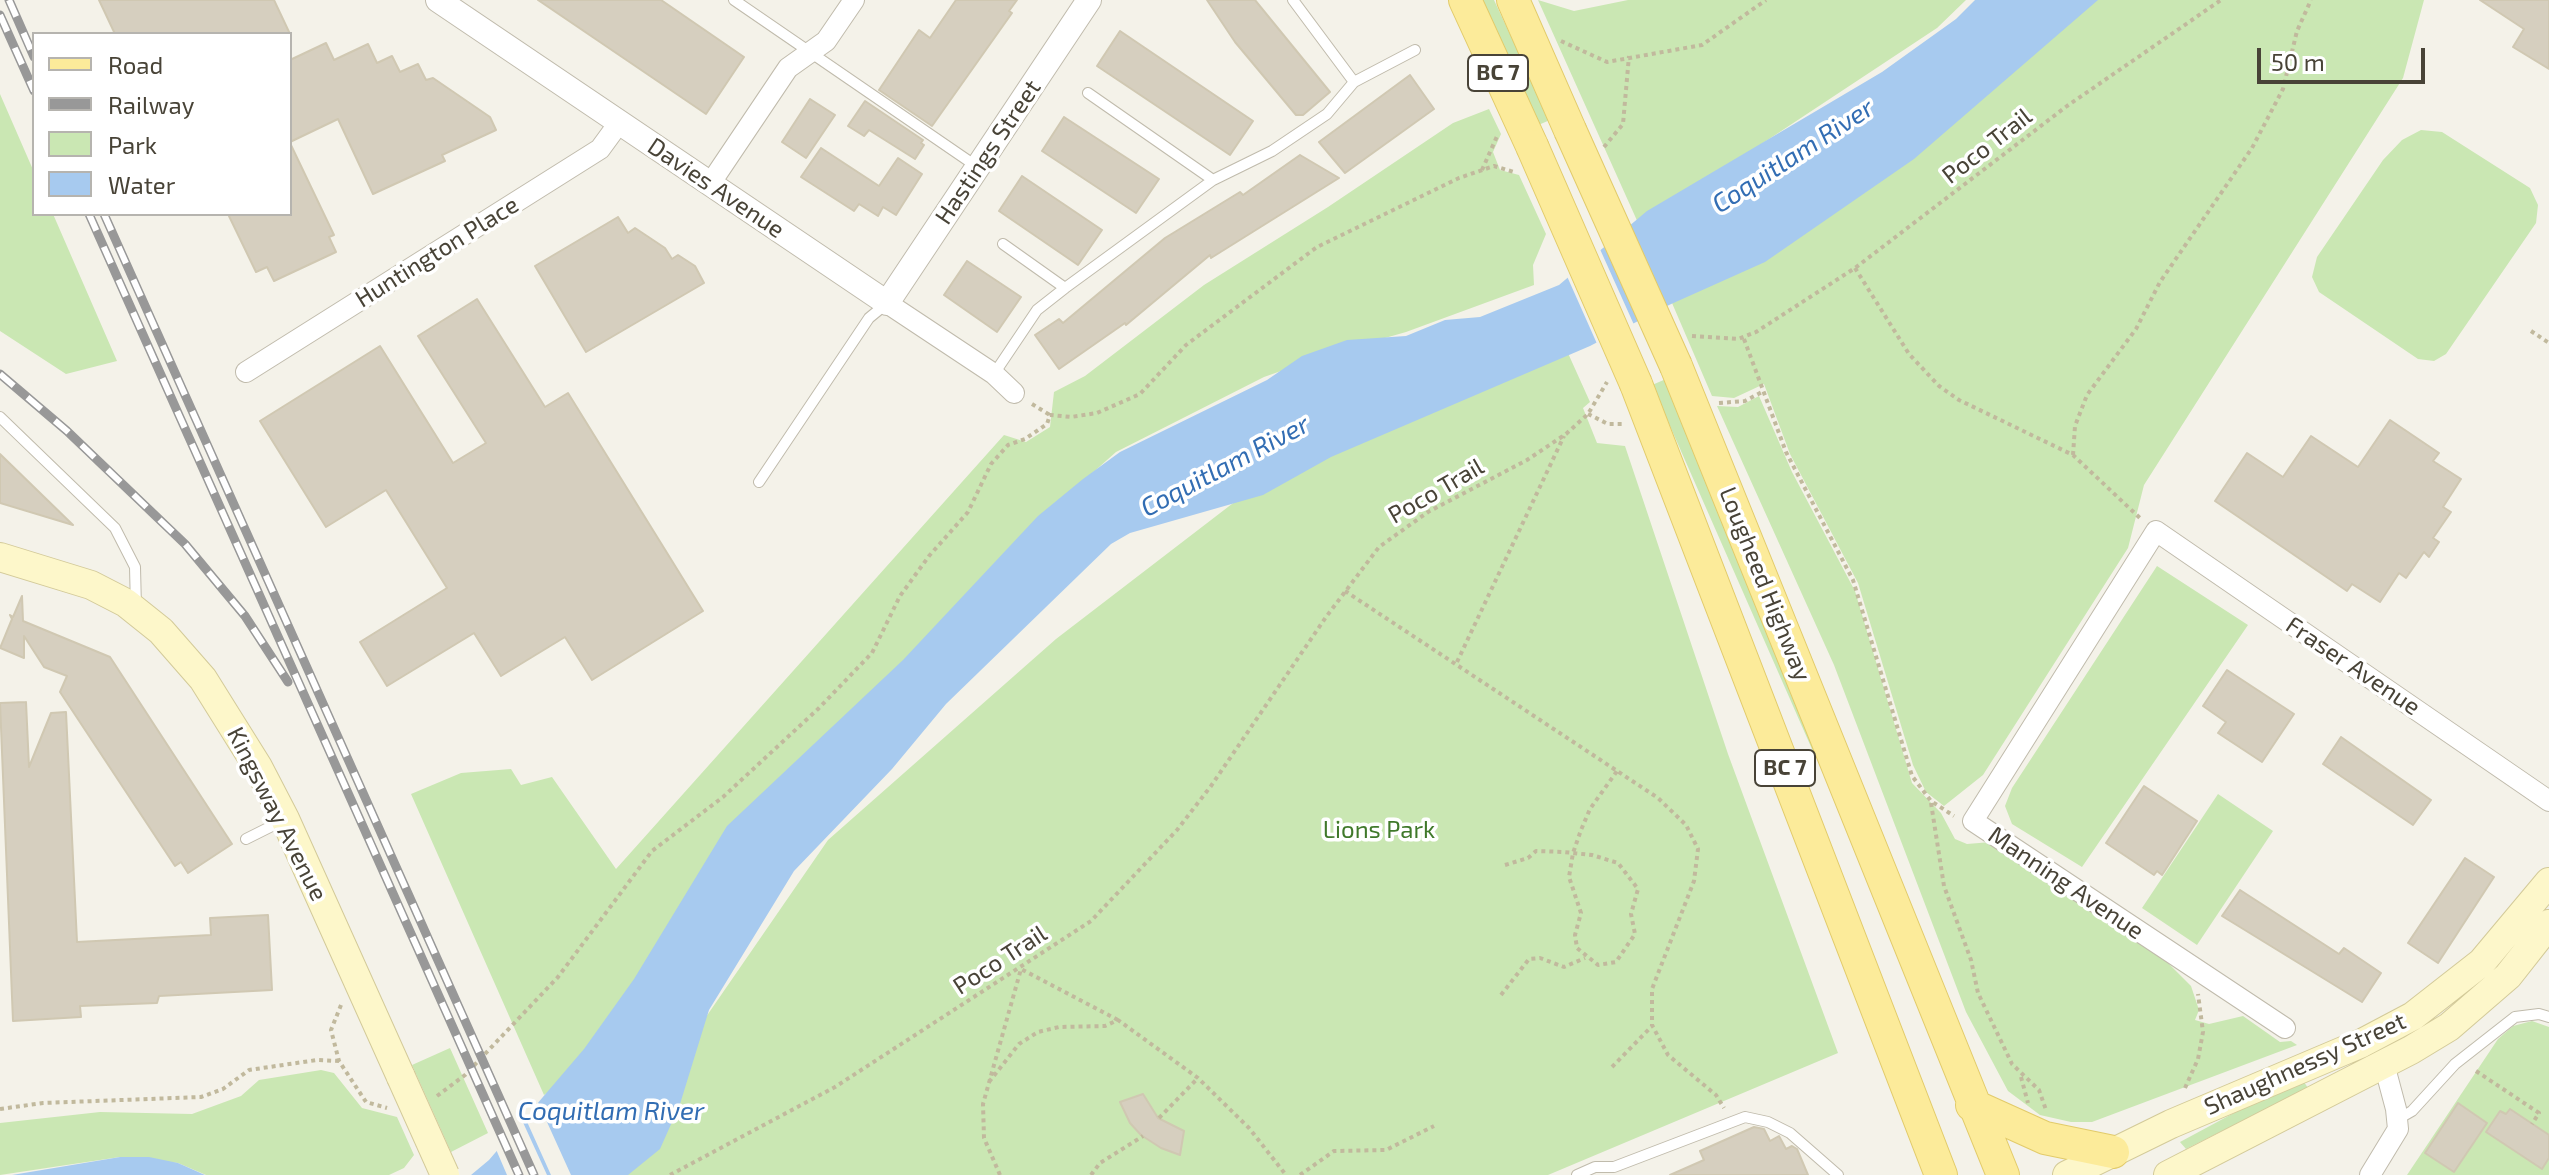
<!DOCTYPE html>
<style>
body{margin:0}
#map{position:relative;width:2549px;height:1175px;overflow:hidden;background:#f4f2e9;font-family:"Exo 2",sans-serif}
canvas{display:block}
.legend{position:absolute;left:32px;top:32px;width:260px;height:184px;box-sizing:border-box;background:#fff;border:2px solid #b6b4af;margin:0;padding:10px 14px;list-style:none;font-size:24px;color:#484337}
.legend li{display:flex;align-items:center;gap:16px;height:40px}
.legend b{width:40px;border:2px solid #b6b4af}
.scale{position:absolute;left:2257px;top:48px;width:168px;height:36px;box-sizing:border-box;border:4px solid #484337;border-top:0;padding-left:10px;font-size:24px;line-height:28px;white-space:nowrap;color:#484337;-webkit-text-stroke:6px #fff;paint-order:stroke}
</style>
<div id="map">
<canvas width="2549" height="1175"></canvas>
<ul class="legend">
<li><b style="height:10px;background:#fceb9a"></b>Road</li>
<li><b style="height:10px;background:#989898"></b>Railway</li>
<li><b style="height:22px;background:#cae7b3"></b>Park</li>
<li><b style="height:22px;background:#a7caef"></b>Water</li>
</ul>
<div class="scale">50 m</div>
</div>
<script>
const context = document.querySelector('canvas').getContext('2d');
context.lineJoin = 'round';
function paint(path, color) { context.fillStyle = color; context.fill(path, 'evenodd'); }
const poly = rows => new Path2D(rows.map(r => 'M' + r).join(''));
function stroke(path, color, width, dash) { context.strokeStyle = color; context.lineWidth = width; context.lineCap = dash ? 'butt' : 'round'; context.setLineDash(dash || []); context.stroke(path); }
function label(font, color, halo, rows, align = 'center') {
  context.font = font + ' "Exo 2",sans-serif'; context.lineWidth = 7; context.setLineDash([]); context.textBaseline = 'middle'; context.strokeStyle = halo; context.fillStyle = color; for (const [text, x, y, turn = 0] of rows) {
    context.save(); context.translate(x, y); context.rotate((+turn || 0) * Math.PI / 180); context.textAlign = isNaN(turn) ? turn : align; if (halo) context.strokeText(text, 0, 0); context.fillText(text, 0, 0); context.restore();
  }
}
const green = poly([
 [1480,0,1494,0,1550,120,1536,126],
 [1538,0,1574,11,1628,0,1966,0,1937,28,1639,225],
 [2084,0,2424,0,2403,78,2144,485,2128,548,1983,775,1944,806,1926,792,1913,765,1858,583,1790,454,1764,384,1734,398,1712,396,1669,296],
 [0,94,34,172,34,214,53,214,117,361,66,374,0,331],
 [1489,109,1501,134,1493,152,1500,170,1519,175,1546,234,1533,265,1534,285,1406,332,1329,354,1264,377,1116,452,1024,534,570,1078,544,1095,411,794,461,773,511,769,521,785,552,777,616,869,1004,435,1026,442,1050,427,1054,392,1085,376,1204,285,1328,207,1453,123],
 [2421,130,2442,132,2530,188,2538,205,2536,223,2446,354,2434,361,2418,359,2319,292,2312,277,2317,257,2383,160,2402,140],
 [1558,331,1590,402,1583,408,1597,443,1625,446,1728,754,1838,1053,1548,1175,591,1175,688,1043,828,840,1056,639,1241,497],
 [1666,379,1819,754,1815,756,1652,385],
 [1759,396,1792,472,1855,591,1912,783,1941,813,1955,839,1967,844,1991,842,2162,957,2191,986,2199,1010,2195,1020,2209,1024,2243,1016,2280,1042,2291,1041,2297,1045,2092,1122,2071,1122,2040,1115,2008,1091,1966,1012,1834,665,1717,406,1738,407],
 [2157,566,2248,625,2082,867,2012,824,2005,806,2012,788],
 [2218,794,2273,831,2197,945,2142,908],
 [2532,1021,2549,1027,2549,1175,2407,1175,2498,1039,2513,1026],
 [450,1048,488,1133,451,1152,412,1065],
 [321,1070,334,1073,362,1108,397,1117,414,1155,404,1168,389,1175,206,1175,178,1163,120,1157,0,1175,0,1123,100,1112,192,1114,241,1096,259,1080],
 [2304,1082,2308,1088,2186,1149,2180,1142,2245,1107]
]);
const water = poly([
 [1975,0,2098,0,1914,159,1765,262,1669,305,1590,346,1331,457,1263,495,1130,533,1111,544,946,704,892,769,794,871,709,1010,680,1104,660,1149,628,1175,471,1175,489,1160,584,1049,634,979,727,826,903,660,1038,516,1083,479,1120,452,1267,380,1302,356,1347,340,1406,336,1445,320,1480,317,1559,285,1647,211,1882,72,1956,19],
 [120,1157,149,1157,178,1163,205,1175,12,1175]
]);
const pier = poly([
 [1599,247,1635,327,1598,346,1566,274],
 [537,1100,571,1175,551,1175,524,1115],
 [521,1118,547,1175,507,1175,495,1147]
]);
const building = poly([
 [99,0,274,0,290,34,115,34,99,0],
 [538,0,661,0,744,57,706,114,538,0],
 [956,0,1017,0,1009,11,1012,13,932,126,879,90,919,30,930,38,956,0],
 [1207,0,1255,0,1330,92,1303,115,1296,115,1235,42,1207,0],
 [2480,0,2549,0,2549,69,2513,47,2524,29,2480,0],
 [1120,31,1253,121,1230,155,1097,66,1120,31],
 [326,43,334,60,368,44,377,63,392,56,400,72,418,64,426,80,433,78,490,117,496,130,442,155,445,161,373,194,338,119,290,142,290,60,326,43],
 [1410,75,1434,109,1345,173,1319,142,1410,75],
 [810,99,835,115,806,158,782,142,810,99],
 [865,101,923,140,921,143,924,145,915,159,869,130,864,136,848,126,865,101],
 [1064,117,1159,179,1136,213,1042,151,1064,117],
 [290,143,334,235,329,237,336,252,274,281,267,267,256,272,228,214,290,214,290,143],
 [821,148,879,186,898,158,922,174,896,215,883,207,878,216,859,204,854,211,801,177,821,148],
 [1300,155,1339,178,1211,258,1210,255,1126,325,1125,323,1059,369,1035,335,1059,319,1063,323,1165,238,1240,192,1243,195,1300,155],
 [1022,176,1102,230,1078,265,999,211,1022,176],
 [618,217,628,233,635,228,665,248,672,259,678,255,695,266,704,283,586,352,535,266,618,217],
 [967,261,1021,297,997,332,944,295,967,261],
 [477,299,545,407,568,393,703,611,592,680,565,637,501,676,474,633,387,686,360,642,447,588,386,490,326,527,260,421,380,346,453,463,486,443,418,336,477,299],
 [2390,420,2439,453,2433,461,2461,479,2443,507,2451,512,2433,538,2439,542,2429,557,2424,552,2406,578,2399,573,2380,602,2352,584,2347,591,2215,501,2247,453,2283,477,2311,436,2358,467,2390,420],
 [0,454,73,525,0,503,0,454],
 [22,596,23,621,110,657,232,844,188,873,181,862,175,866,60,692,67,676,44,667,24,636,24,658,0,648,12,619,10,615,13,617,22,596],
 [2227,670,2294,714,2262,762,2218,733,2226,722,2203,706,2227,670],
 [26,702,29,767,51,713,66,712,77,942,211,935,210,918,268,915,272,990,159,996,157,1003,80,1006,81,1017,13,1021,0,703,26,702],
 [2341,737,2431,800,2413,825,2323,764,2341,737],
 [2144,786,2197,821,2162,875,2157,871,2154,875,2106,843,2144,786],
 [2465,858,2494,877,2438,963,2408,943,2465,858],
 [2240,890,2339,954,2344,948,2381,973,2362,1002,2222,916,2240,890],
 [1143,1094,1158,1118,1184,1131,1180,1155,1161,1148,1141,1135,1130,1123,1120,1102,1143,1094],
 [2458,1103,2487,1123,2454,1172,2425,1153,2458,1103],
 [2510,1109,2549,1135,2549,1158,2542,1169,2486,1132,2500,1111,2506,1114,2510,1109],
 [1754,1127,1764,1129,1770,1141,1779,1136,1786,1149,1792,1146,1797,1149,1808,1175,1670,1175,1704,1160,1700,1151,1754,1127]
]);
const path = poly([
 [1561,41,1607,62,1702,45,1766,0],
 [1604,147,1623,124,1629,56],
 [1482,170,1498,134],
 [1855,268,1909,354,1939,386,1959,400,2073,455,2142,520],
 [2531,331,2549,343],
 [1692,336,1738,339,1756,332,1855,268,2067,106,2221,0],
 [1744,339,1786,452,1853,580,1912,776,1931,801,1954,816],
 [1719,403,1745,401,1762,392],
 [1032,404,1050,415],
 [1588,414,1608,424,1623,424],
 [2073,455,2075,426,2087,395,2136,329,2160,282,2252,148,2283,89,2297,31,2311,0],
 [1345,591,1658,798,1686,825,1698,849,1694,881,1652,989,1652,1025,1668,1055,1716,1095,1724,1108],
 [1457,662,1564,436],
 [1931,803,1944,886,1971,960,1978,993,2012,1064,2039,1090,2046,1110],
 [1505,865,1528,858,1536,851,1564,852,1573,853,1592,855,1618,863,1638,889,1631,914,1635,934,1616,962,1598,965,1577,948,1575,935,1581,913,1569,877,1573,853,1581,830,1590,809,1617,771],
 [1501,995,1529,959,1540,958,1564,967,1585,958],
 [341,1005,331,1030,339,1061,366,1102,387,1108],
 [1612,1067,1652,1026],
 [2476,1071,2539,1113,2532,1124],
 [2021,1077,2028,1103],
 [989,1082,1019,1044,1038,1032,1059,1027,1105,1026,1118,1020,1198,1078,1249,1128,1286,1175],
 [2185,1088,2198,1059,2203,1032,2198,994],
 [437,1096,465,1075,558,977,652,851,723,797,818,709,872,653,900,596,929,556,968,512,991,464,1008,445,1025,439,1047,424,1050,415,1071,417,1097,413,1140,394,1186,345,1317,247,1459,178,1494,166,1514,172],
 [0,1109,43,1103,201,1097,223,1089,249,1070,317,1060,339,1061],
 [1159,1118,1198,1078],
 [670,1175,835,1087,1091,921,1177,830,1211,786,1326,617,1379,547,1428,512,1527,460,1566,434,1588,414,1607,382],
 [1000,1175,984,1138,983,1104,1021,969,1118,1020],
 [1091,1175,1100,1163,1143,1136],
 [1300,1175,1334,1151,1386,1150,1434,1126]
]);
const service = poly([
 [734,0,976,166],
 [1293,0,1354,82],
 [1088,93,1213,180],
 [1003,244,1065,288],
 [994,374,1037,310,1065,288,1213,180,1272,151,1327,114,1354,82,1415,50],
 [0,417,115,528,135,567,136,608],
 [759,482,869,318,886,304],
 [246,839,284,820],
 [2398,1119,2412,1111,2455,1064,2515,1017,2539,1014,2549,1017],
 [1577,1175,1595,1167,1614,1167,1745,1117,1768,1122,1790,1133,1838,1175]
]);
const minor = poly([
 [710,184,788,68,826,41,854,0],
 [887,303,994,374,1014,393],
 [246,372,600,149,619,123],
 [2285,1028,1973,821,2156,531,2549,801],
 [2370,1175,2398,1129,2396,1109,2384,1064]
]);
const tertiary = poly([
 [438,0,887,303,1089,0]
]);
const secondary = poly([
 [0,557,91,585,126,603,161,631,203,679,258,767,285,819,401,1077],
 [2067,1175,2171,1124,2362,1043,2413,1016,2482,962,2549,882],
 [2168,1175,2411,1050,2449,1027,2508,976,2549,924]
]);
const primary = poly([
 [1465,0,1532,146],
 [1513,0,1570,130],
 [1676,366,2003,1175],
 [1636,384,1941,1175],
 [1972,1105,2045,1138,2113,1152]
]);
const rail = poly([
 [9,0,34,57],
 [0,15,34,91],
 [89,214,519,1175],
 [104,214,534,1175],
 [0,374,67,431,185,544,245,616,288,682]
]);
const secondaryBridge = poly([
 [401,1077,445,1175]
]);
const primaryBridge = poly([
 [1570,130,1676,366],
 [1532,146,1636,384]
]);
const shields = [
 [1498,73,60],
 [1785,768,60]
];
const shieldNames = [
 ["BC 7",1498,73],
 ["BC 7",1785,768]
];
const streetNames = [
 ["Poco Trail",1987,146,-38],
 ["Hastings Street",988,152,-56],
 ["Davies Avenue",716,188,34],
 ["Huntington Place",437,252,-32],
 ["Poco Trail",1436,491,-30],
 ["Lougheed Highway",1765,584,68],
 ["Fraser Avenue",2353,666,34],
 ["Kingsway Avenue",277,814,63],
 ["Manning Avenue",2066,883,34],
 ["Poco Trail",1000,960,-33],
 ["Shaughnessy Street",2305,1064,-24]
];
const parkNames = [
 ["Lions Park",1379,830]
];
const waterNames = [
 ["Coquitlam River",1793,156,-33],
 ["Coquitlam River",1225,466,-28],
 ["Coquitlam River",611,1111]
];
paint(green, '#cae7b3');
paint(water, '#a7caef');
paint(pier, '#f4f2e9');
paint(building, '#d6cfbf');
stroke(building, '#d0c8b2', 2);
stroke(service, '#c0bbac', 12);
stroke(minor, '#c0bbac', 22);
stroke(tertiary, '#c0bbac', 26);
stroke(secondary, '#d3ca99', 30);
stroke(primary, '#e2cb6a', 34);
stroke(path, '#c1b99d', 4, [4, 4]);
stroke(service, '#fff', 10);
stroke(minor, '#fff', 20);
stroke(tertiary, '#fff', 24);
stroke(secondary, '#fdf7ca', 28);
stroke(primary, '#fceb9a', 32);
stroke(rail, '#989898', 9);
stroke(rail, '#fff', 6, [18]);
stroke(secondaryBridge, '#d3ca99', 30, []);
stroke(primaryBridge, '#e2cb6a', 34, []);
stroke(secondaryBridge, '#fdf7ca', 28);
stroke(primaryBridge, '#fceb9a', 32);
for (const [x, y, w] of shields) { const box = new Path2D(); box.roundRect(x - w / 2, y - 18, w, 36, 6); context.fillStyle = '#fff'; context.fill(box); stroke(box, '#484337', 2); }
label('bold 22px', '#484337', null, shieldNames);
label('24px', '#484337', '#fff', streetNames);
label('24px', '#40792b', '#fff', parkNames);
label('italic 26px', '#326db3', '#fff', waterNames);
</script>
